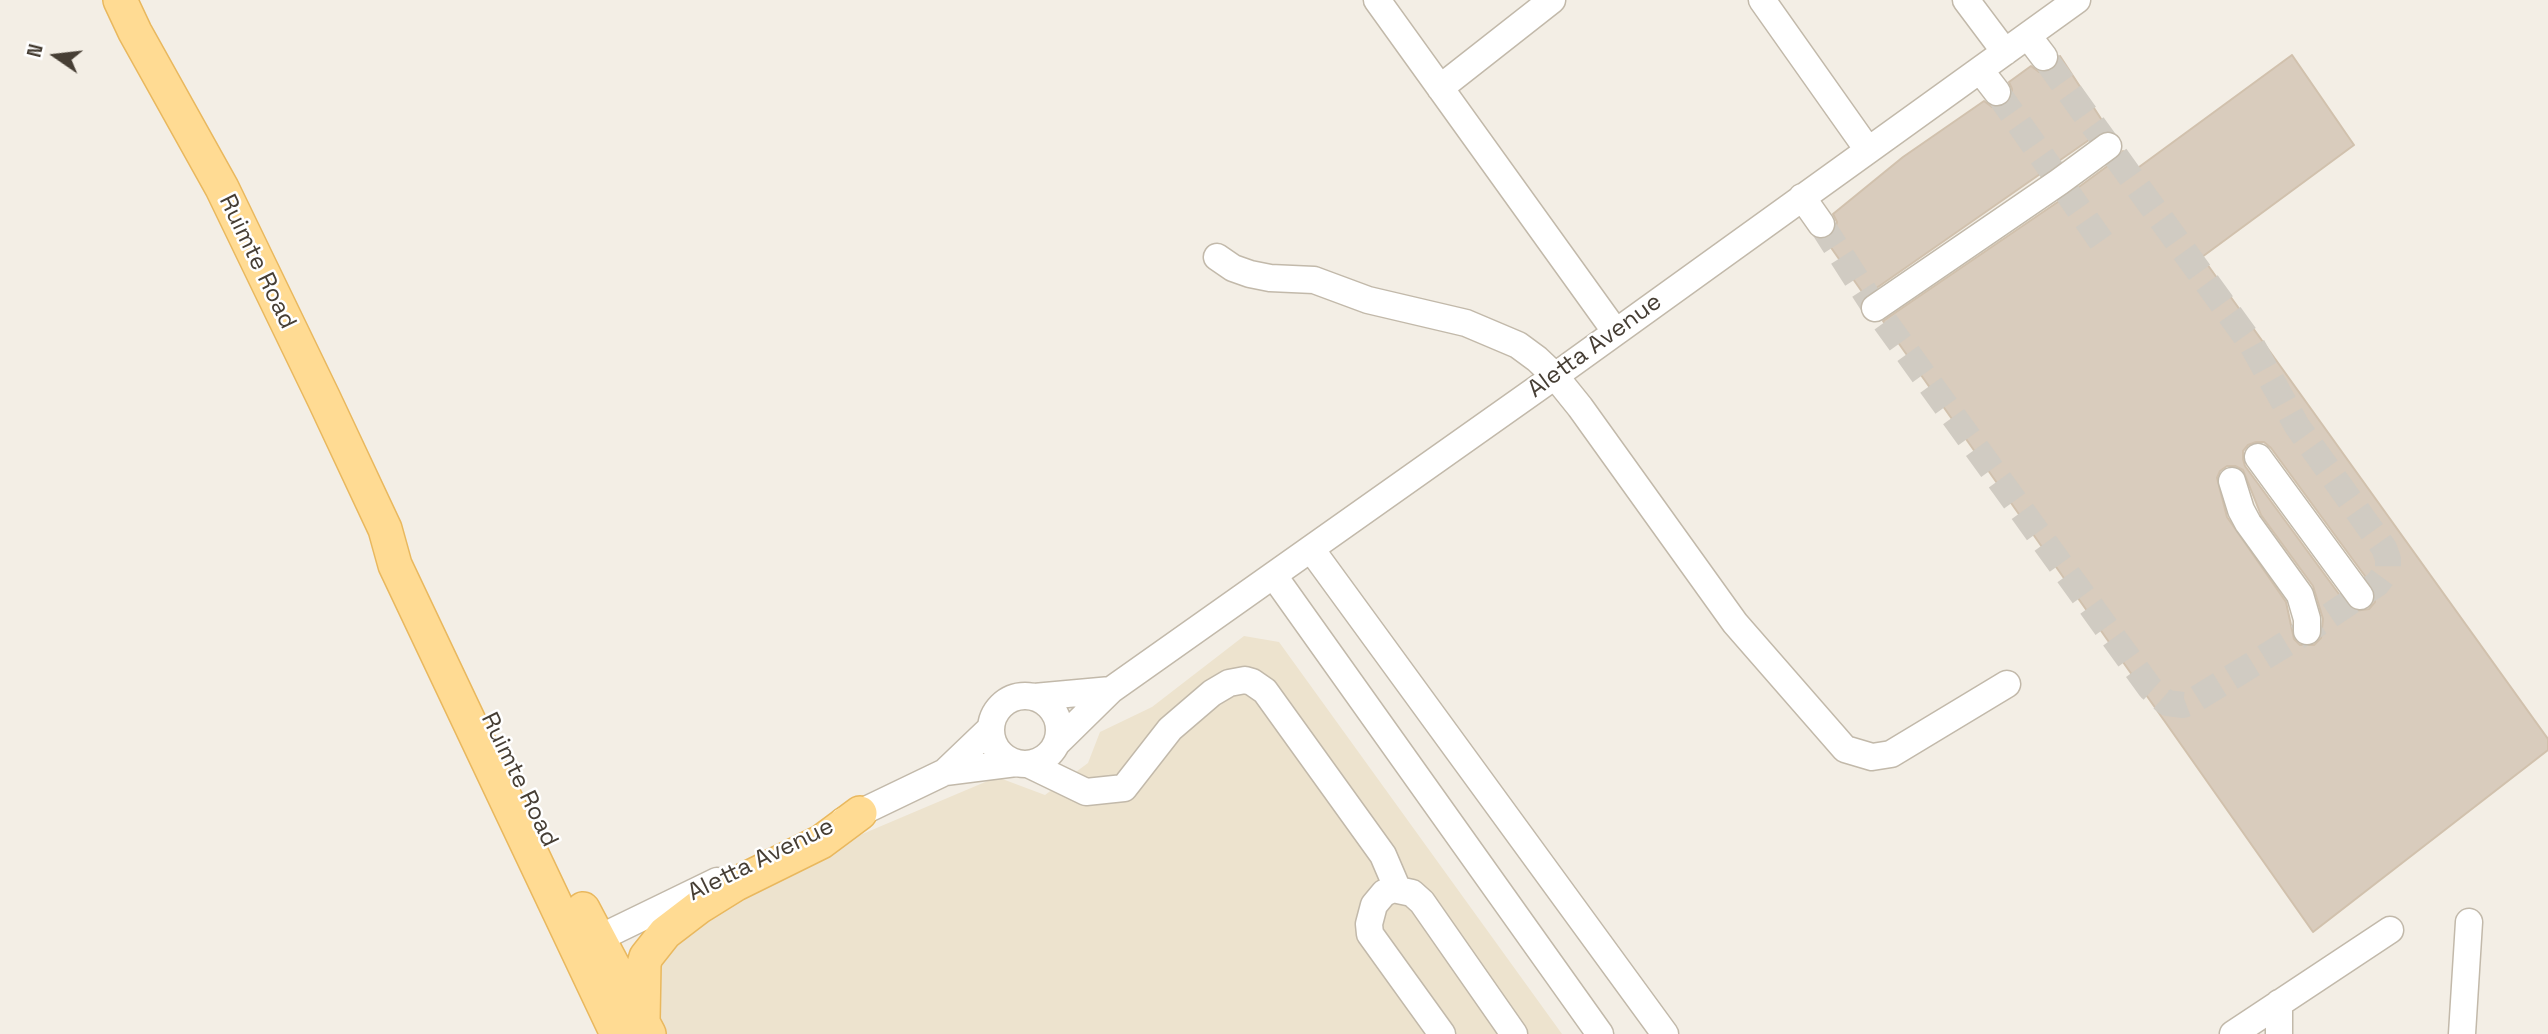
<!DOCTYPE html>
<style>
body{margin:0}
#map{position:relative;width:2548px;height:1034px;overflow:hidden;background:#f3eee5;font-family:"Space Grotesk",sans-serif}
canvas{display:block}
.north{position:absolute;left:21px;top:21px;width:70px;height:70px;-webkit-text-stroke:5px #fff;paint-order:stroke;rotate:284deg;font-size:19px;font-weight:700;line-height:28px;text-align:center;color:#463e34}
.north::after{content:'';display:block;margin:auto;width:24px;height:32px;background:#463e34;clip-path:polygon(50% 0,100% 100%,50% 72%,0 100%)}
</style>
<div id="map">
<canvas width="2548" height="1034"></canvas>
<div class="north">N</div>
</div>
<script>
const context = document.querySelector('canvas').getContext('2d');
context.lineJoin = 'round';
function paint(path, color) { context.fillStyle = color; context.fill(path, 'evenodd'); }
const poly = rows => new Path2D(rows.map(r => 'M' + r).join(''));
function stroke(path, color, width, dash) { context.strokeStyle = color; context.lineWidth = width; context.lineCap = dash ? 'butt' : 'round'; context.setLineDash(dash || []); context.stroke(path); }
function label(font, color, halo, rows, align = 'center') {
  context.font = font + ' "Space Grotesk",sans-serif'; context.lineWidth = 5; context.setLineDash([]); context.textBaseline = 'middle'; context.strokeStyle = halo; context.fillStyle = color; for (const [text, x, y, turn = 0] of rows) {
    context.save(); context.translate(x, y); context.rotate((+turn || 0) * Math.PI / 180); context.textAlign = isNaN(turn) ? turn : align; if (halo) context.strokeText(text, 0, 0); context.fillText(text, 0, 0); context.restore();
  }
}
const education = poly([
 [1244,636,1279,642,1562,1034,667,1034,639,971,671,915,997,777,1045,795,1088,763,1100,732,1152,707]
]);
const building = poly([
 [2292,55,2354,145,2202,257,2548,739,2548,750,2313,932,1883,321,2068,195,2117,159,2123,151,2135,170,2292,55],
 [2256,442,2264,442,2271,448,2373,587,2375,594,2375,602,2369,609,2354,611,2347,605,2245,466,2243,459,2243,451,2248,445,2256,442],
 [2227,466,2235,466,2243,470,2261,515,2313,586,2323,619,2321,638,2314,645,2300,645,2294,639,2286,602,2227,517,2217,478,2220,471,2227,466],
 [2060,56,2109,131,2099,133,1865,296,1825,239,1831,236,1835,230,1837,222,1833,214,1903,157,1984,101,1992,107,2006,105,2012,97,2012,89,2009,82,2031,66,2039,72,2053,70,2058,64,2060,56]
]);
const minorTunnel = poly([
 [1997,92,2106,248],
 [1821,224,1875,308,2150,688,2167,703,2183,705,2191,702,2307,631,2377,584,2388,569,2388,559,2384,548,2297,426,2252,345,2044,57]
]);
const minor = poly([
 [1377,0,1615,331],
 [1762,0,1868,150],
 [1966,0,2005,52],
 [2028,36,2044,57],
 [1980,70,1997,92],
 [1440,88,1552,0],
 [1802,197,1821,224],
 [1217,257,1233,268,1250,274,1270,278,1314,280,1368,300,1466,323,1518,345,1537,359,1555,376,1580,407,1735,623,1845,749,1872,757,1891,754,2007,684],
 [1875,308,2059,182,2108,146],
 [2258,457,2360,596],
 [2232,481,2241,510,2248,523,2300,595,2307,619,2307,631],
 [1311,549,1665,1034],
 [1274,576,1600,1034],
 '991 730a34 34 0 1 1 68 0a34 34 0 1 1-68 0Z',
 [1034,697,1111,690],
 [1056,744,1111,690,1555,376,2077,0],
 [1028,764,1086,792,1124,788,1170,729,1212,693,1229,683,1245,680,1252,682,1265,691,1383,855,1398,890],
 [945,772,1016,763],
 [843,821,945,772,991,728],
 [581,947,717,881],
 [1442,1034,1370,934,1369,924,1374,905,1384,893,1393,889,1412,893,1422,902,1514,1034],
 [2233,1034,2390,930],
 [2279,1034,2279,1003],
 [2462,1034,2469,922]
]);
const major = poly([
 [120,0,135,32,222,188,324,399,385,529,395,565,617,1034],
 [583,909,649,1034],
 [643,1020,644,964,646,957,665,933,699,907,736,884,821,842,860,813]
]);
const streetNames = [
 ["Ruimte Road",257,262,64],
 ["Aletta Avenue",1595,346,-36],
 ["Ruimte Road",519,780,64],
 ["Aletta Avenue",761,860,-26]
];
paint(education, '#ede3ce');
paint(building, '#d9ccbd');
stroke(building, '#d1c1ad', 2);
stroke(minorTunnel, '#d0cbc2', 26, [26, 13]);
stroke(minor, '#c2b9aa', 29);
stroke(major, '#e9b85e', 36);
stroke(minor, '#fff', 26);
stroke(major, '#ffdb93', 33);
label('24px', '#463e34', '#fff', streetNames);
</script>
